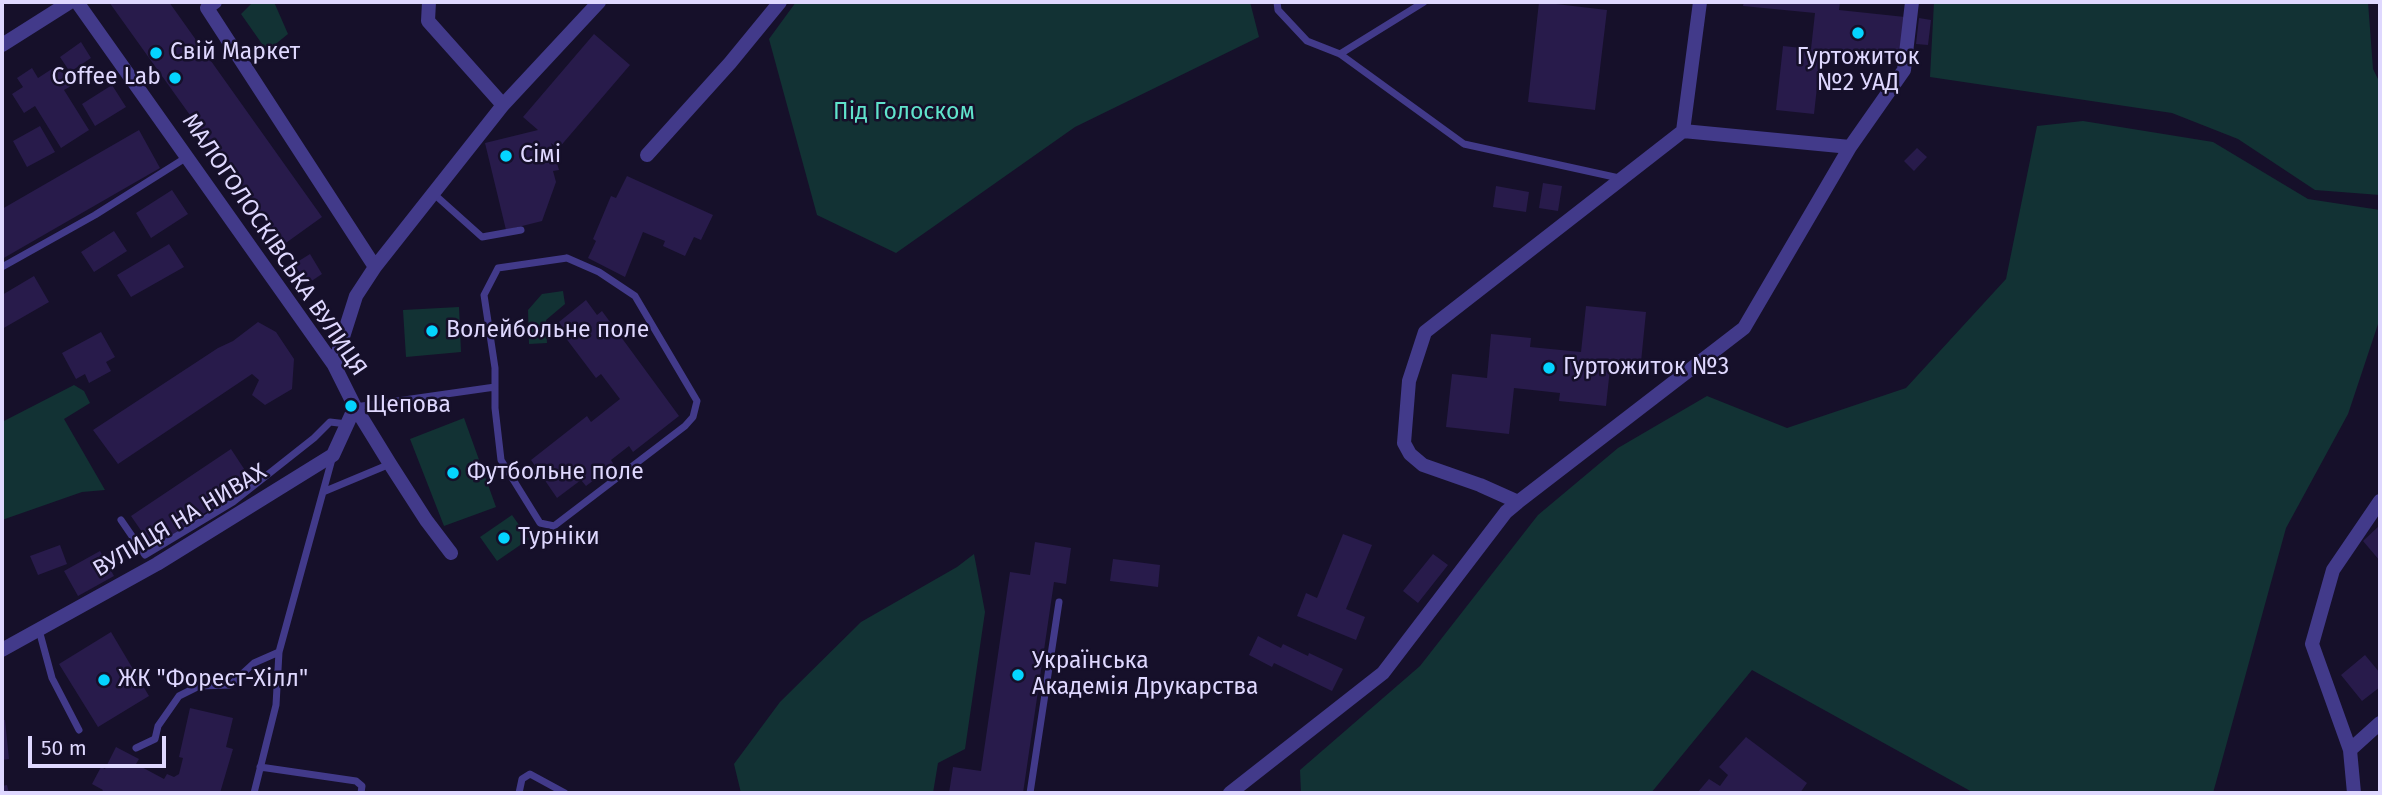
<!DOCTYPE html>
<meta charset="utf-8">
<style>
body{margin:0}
#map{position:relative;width:2382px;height:795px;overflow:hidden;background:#16102a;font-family:"Fira Sans",sans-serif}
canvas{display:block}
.frame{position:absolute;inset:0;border:4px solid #dfd8ff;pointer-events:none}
.scale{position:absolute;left:28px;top:736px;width:138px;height:32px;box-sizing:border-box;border:4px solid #dfd8ff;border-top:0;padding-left:9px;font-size:21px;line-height:24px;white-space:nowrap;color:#dfd8ff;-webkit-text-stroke:5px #16102a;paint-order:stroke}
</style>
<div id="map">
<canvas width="2382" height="795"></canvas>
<div class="frame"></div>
<div class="scale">50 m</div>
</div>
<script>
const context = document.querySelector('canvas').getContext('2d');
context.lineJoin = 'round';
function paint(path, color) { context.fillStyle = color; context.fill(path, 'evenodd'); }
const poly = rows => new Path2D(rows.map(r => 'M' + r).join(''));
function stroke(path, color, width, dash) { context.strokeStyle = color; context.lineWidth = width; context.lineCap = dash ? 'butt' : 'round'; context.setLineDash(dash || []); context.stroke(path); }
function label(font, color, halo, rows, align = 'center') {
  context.font = font + ' "Fira Sans",sans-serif'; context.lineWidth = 5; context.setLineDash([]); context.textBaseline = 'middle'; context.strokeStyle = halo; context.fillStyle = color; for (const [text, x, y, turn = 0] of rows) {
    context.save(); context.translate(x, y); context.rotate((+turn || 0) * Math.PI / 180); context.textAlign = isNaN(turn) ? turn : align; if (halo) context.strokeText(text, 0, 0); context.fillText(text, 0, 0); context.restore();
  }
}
const green = poly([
 [253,2,274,2,288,34,267,51,241,14],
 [796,2,1250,2,1259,37,1075,127,896,253,817,215,769,39],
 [1934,2,2368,2,2373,69,2380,83,2380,195,2315,190,2238,139,2172,113,1930,77],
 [2083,121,2213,142,2308,199,2380,210,2380,318,2348,414,2286,528,2213,793,1974,793,1752,670,1651,793,1301,793,1300,770,1420,666,1538,515,1618,448,1707,396,1787,428,1906,388,2006,279,2037,126],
 [563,291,565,304,546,320,547,343,529,344,528,310,542,294],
 [459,307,461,352,406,357,403,310],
 [74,385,84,391,90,403,64,419,105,490,82,492,2,520,2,422],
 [464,418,496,507,444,526,410,439],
 [512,515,529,539,497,561,480,537],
 [974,554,985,612,965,749,938,763,933,793,741,793,734,764,780,702,861,622,957,567]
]);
const building = poly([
 [109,2,169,2,322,217,283,245],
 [1539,2,1607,10,1595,110,1528,102],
 [1744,2,1840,2,1839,10,1905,17,1900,59,1821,51,1814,114,1776,110,1783,46,1811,49,1815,13,1743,6],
 [1919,18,1931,20,1928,45,1916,44],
 [594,34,630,65,558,149,551,143,559,170,553,171,556,182,542,221,506,230,485,143,538,130,523,117],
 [81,42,91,58,70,72,60,57],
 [58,65,71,86,64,90,89,130,61,148,35,106,24,113,12,94,23,87,17,78,32,68,38,78],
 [112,85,126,107,95,126,82,104],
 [40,126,55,152,27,167,13,141],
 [139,130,160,168,2,259,2,209],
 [1917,148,1927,157,1914,171,1904,161],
 [627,176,713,215,701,240,694,237,685,256,663,246,665,241,643,232,625,277,588,258,596,241,593,239,611,196,616,198],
 [1543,183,1562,186,1558,211,1539,208],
 [1496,186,1529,192,1526,212,1493,207],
 [172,190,188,214,151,238,136,213],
 [114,231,127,251,94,272,81,252],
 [169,244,184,267,131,297,117,275],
 [310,254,322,274,307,284,294,264],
 [34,276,49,302,2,329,2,295],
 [586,300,597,315,602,311,679,416,633,452,629,446,611,460,614,465,586,486,581,480,557,498,531,460,587,416,591,422,620,399,601,374,596,378,562,333,565,331,559,322],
 [1586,306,1646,312,1641,362,1611,359,1606,406,1559,401,1560,393,1514,388,1509,434,1446,427,1452,374,1487,378,1491,334,1531,338,1530,347,1581,352],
 [258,322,276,332,294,359,292,389,265,405,252,395,259,380,252,374,118,464,93,430,218,348,233,341],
 [101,332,115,357,106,362,111,371,89,383,85,374,76,379,62,353],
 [231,449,252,481,153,548,131,516],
 [2380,525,2380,561,2363,541],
 [1343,534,1372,545,1346,609,1365,617,1356,640,1297,616,1306,593,1317,598],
 [1035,542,1071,548,1066,584,1054,582,1023,793,949,793,953,767,981,771,1010,572,1030,575],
 [60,545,67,564,38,575,30,556],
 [100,551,114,576,78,596,64,571],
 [1433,554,1448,565,1418,603,1403,591],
 [1113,559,1160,565,1158,587,1110,581],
 [111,632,149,696,98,727,59,664],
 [1258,636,1281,648,1283,644,1308,656,1309,653,1343,669,1332,691,1274,663,1272,667,1249,655],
 [2365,655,2380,673,2380,687,2362,701,2341,675],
 [190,708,233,718,226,747,233,749,220,793,101,793,103,790,92,784,101,767,105,769,116,747,139,759,136,764,164,779,167,774,174,777,179,774,183,758,179,757],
 [2,720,5,720,9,759,2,760],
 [1746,737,1807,783,1800,793,1697,793,1709,779,1720,786,1728,775,1719,767],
 [7,785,9,793,2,793,2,786]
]);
const lane = poly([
 [1277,2,1278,10,1307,41,1340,54,1464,144,1619,178],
 [1340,54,1424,2],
 [434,194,482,237,521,230],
 [567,258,599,272,635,296,697,401,693,417,685,426,554,526,540,523,501,460,495,408,495,368,484,295,498,268,567,258],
 [2,267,95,215,187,157],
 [355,407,495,387],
 [323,492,390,464],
 [121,520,145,555,233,502,314,438,330,422,347,424],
 [39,630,52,678,79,730],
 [136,748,155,739,158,726,179,696,199,686,230,685,254,663,279,652],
 [260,767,356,781,362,786,361,793],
 [254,793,276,705,279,652,332,459],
 [519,793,522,779,530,774,565,793],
 [1030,793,1059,602]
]);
const street = poly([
 [77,2,334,365,355,407,390,464,426,520,451,553],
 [215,2,207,8,375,267],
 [429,2,428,21,503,105],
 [2,45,70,2],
 [1683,131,1700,2],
 [647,155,730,63,780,2],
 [334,365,356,296,375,267,503,105,599,2],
 [1518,502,1480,485,1423,465,1410,454,1404,443,1409,381,1425,332,1683,131,1850,147],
 [2,650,157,564,333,455,355,407],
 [2350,750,2380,723],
 [1230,793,1383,673,1506,512,1518,502,1744,328,1850,147,1904,70,1912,2],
 [2354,793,2350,750,2312,644,2333,570,2380,501]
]);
const markers = [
 [1858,33,7,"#04d4ff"],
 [156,53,7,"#04d4ff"],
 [175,78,7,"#04d4ff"],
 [506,156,7,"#04d4ff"],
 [432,331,7,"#04d4ff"],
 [1549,368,7,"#04d4ff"],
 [351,406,7,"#04d4ff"],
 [453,473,7,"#04d4ff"],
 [504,538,7,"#04d4ff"],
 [1018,675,7,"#04d4ff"],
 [104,680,7,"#04d4ff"]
];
const poiNames = [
 ["Свій Маркет",170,53],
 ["Гуртожиток",1858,58,"center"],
 ["№2 УАД",1858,84,"center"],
 ["Coffee Lab",161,78,"right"],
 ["Сімі",520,156],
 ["Волейбольне поле",446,331],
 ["Гуртожиток №3",1563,368],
 ["Щепова",365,406],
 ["Футбольне поле",467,473],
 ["Турніки",518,538],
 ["Українська",1032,662],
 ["Академія Друкарства",1032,688],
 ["ЖК \"Форест-Хілл\"",118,680]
];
const parkNames = [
 ["Під Голоском",904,113]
];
const streetNames = [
 ["МАЛОГОЛОСКІВСЬКА ВУЛИЦЯ",274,245,56],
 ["ВУЛИЦЯ НА НИВАХ",180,521,-31]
];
paint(green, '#123234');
paint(building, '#281b4b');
stroke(lane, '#423a8a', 7);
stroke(street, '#423a8a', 14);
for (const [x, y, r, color] of markers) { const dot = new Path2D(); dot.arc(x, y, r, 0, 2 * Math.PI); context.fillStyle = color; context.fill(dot); stroke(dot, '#16102a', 2.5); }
label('23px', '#dfd8ff', '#16102a', poiNames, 'left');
label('23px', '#60e3cc', '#16102a', parkNames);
label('23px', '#dfd8ff', '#16102a', streetNames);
</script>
